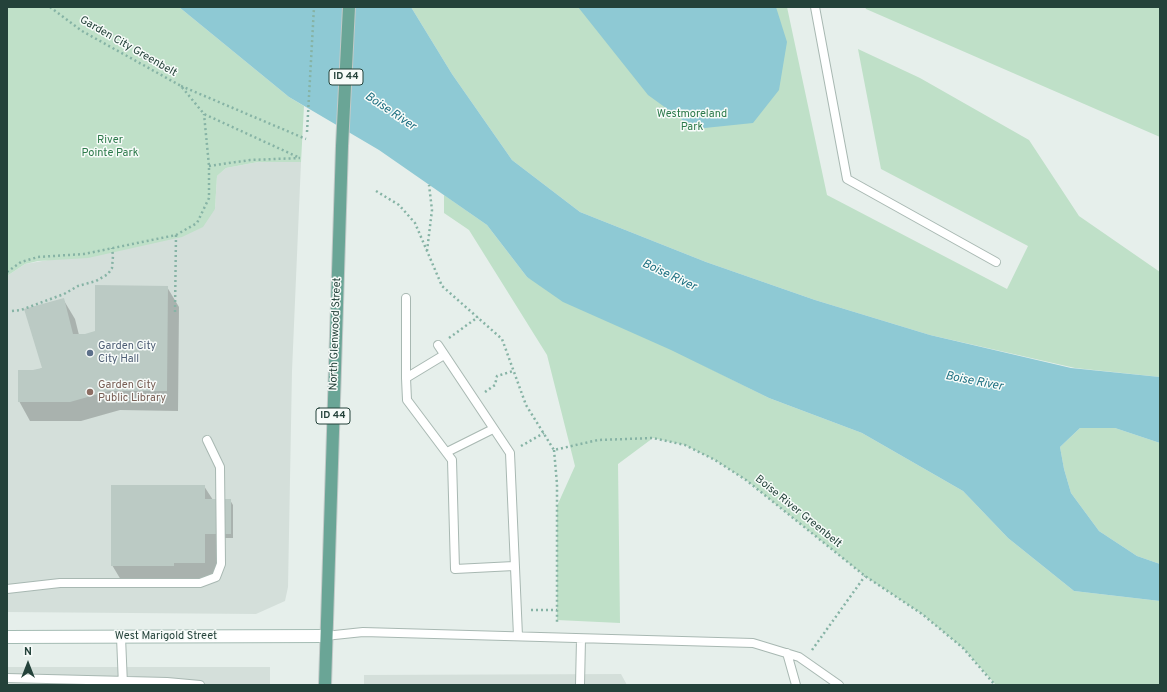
<!DOCTYPE html>
<style>
body{margin:0}
#map{position:relative;width:1167px;height:692px;overflow:hidden;background:#e6efeb;font-family:Overpass,sans-serif}
canvas{display:block}
.frame{position:absolute;inset:0;border:8px solid #24423a;pointer-events:none}
.north{position:absolute;left:8px;top:644px;width:40px;height:40px;-webkit-text-stroke:3px #f7fbf9;paint-order:stroke;rotate:0deg;font-size:11px;font-weight:700;line-height:16px;text-align:center;color:#24423a}
.north::after{content:'';display:block;margin:auto;width:14px;height:18px;background:#24423a;clip-path:polygon(50% 0,100% 100%,50% 72%,0 100%)}
</style>
<div id="map">
<canvas width="1167" height="692"></canvas>
<div class="frame"></div>
<div class="north">N</div>
</div>
<script>
const context = document.querySelector('canvas').getContext('2d');
context.lineJoin = 'round';
function paint(path, color) { context.fillStyle = color; context.fill(path, 'evenodd'); }
const poly = rows => new Path2D(rows.map(r => 'M' + r).join(''));
function stroke(path, color, width, dash) { context.strokeStyle = color; context.lineWidth = width; context.lineCap = dash ? 'butt' : 'round'; context.setLineDash(dash || []); context.stroke(path); }
function label(font, color, halo, rows, align = 'center') {
  context.font = font + ' Overpass,sans-serif'; context.lineWidth = 3; context.setLineDash([]); context.textBaseline = 'middle'; context.strokeStyle = halo; context.fillStyle = color; for (const [text, x, y, turn = 0] of rows) {
    context.save(); context.translate(x, y); context.rotate((+turn || 0) * Math.PI / 180); context.textAlign = isNaN(turn) ? turn : align; if (halo) context.strokeText(text, 0, 0); context.fillText(text, 0, 0); context.restore();
  }
}
const built = poly([
 [258,162,301,162,292,371,288,587,285,601,256,614,7,612,7,276,25,264,54,259,215,209,217,176,226,168],
 [7,667,270,667,270,685,7,685],
 [621,674,627,685,364,685,364,675]
]);
const green = poly([
 [7,7,179,7,289,97,304,106,301,162,258,162,226,168,217,176,215,209,203,227,182,237,88,258,38,261,25,264,7,276],
 [411,7,787,7,827,195,1007,289,1028,246,881,169,858,49,920,78,1029,140,1079,216,1160,272,1160,377,1075,368,930,335,815,300,706,262,580,212,512,160,452,74],
 [865,7,1160,7,1160,137,866,9],
 [444,195,487,225,527,277,769,398,862,433,963,491,1008,538,1074,591,1160,601,1160,685,996,685,963,648,922,614,865,576,746,480,715,460,685,445,653,438,618,464,620,623,557,620,557,506,575,466,547,355,469,230,444,213],
 [1080,428,1115,428,1160,443,1160,564,1137,556,1099,531,1071,493,1064,469,1060,447]
]);
const water = poly([
 [179,7,411,7,452,74,512,160,580,212,706,262,815,300,930,335,1071,368,1160,377,1160,443,1115,428,1080,428,1060,447,1064,469,1071,493,1099,531,1137,556,1160,564,1160,601,1074,591,1008,538,963,491,862,433,769,398,671,350,563,302,527,277,487,225,379,150,289,97],
 [578,7,776,7,787,42,779,90,753,123,695,129,648,95]
]);
const shadow = poly([
 [167,287,179,307,178,411,120,410,81,421,30,421,19,401,33,371,43,368,63,299,75,319,79,335,85,335,96,332],
 [204,486,213,500,230,500,233,505,233,538,216,538,216,582,124,585,112,565]
]);
const building = poly([
 [95,285,168,286,167,391,109,391,70,402,18,402,18,370,33,370,42,368,24,309,64,298,73,334,85,334,95,331],
 [111,485,205,485,205,499,231,499,231,534,205,534,205,563,174,563,174,566,111,566]
]);
const path = poly([
 [50,7,82,31,181,86,204,114,300,158],
 [181,86,306,139],
 [307,132,314,7],
 [209,166,250,160,300,158],
 [376,191,399,205,415,223,442,286,502,339,526,405,554,450,598,440,653,438,685,445,715,460,746,480,865,576,922,614,963,648,995,685],
 [427,251,432,210,429,185],
 [7,272,21,262,38,257,84,254,176,235,197,223,209,198,209,166,204,114],
 [12,311,21,310,64,294,78,286,96,281,108,274,112,268,113,256,112,248],
 [175,312,176,235],
 [449,338,478,317],
 [485,392,495,385,497,376,513,371],
 [521,446,544,433],
 [554,450,557,484,557,624],
 [531,610,557,610],
 [812,650,865,576]
]);
const lane = poly([
 [815,7,847,179,996,262],
 [406,298,406,378],
 [438,345,510,453,518,636],
 [444,355,406,378,407,400,452,460,455,569,514,566],
 [447,452,493,429],
 [7,589,60,583,200,583,216,577,221,564,220,467,207,440],
 [325,636,363,632,753,643,799,657,839,685],
 [121,637,123,685],
 [787,653,796,685],
 [7,678,167,682,200,685],
 [580,685,581,639]
]);
const secondary = poly([
 [7,637,325,636]
]);
const primary = poly([
 [325,685,342,146,349,7]
]);
const markers = [
 [90,353,4,"#5c6f8a"],
 [90,392,4,"#8d6e63"]
];
const shields = [
 [346,77,34],
 [333,416,34]
];
const shieldNames = [
 ["ID 44",346,77],
 ["ID 44",333,416]
];
const streetNames = [
 ["Garden City Greenbelt",128,47,30],
 ["North Glenwood Street",336,334,-88],
 ["Boise River Greenbelt",798,512,39],
 ["West Marigold Street",166,637]
];
const parkNames = [
 ["Westmoreland",692,115],
 ["Park",692,128],
 ["River",110,141],
 ["Pointe Park",110,154]
];
const serviceNames = [
 ["Garden City",98,347],
 ["City Hall",98,360]
];
const educationNames = [
 ["Garden City",98,386],
 ["Public Library",98,399]
];
const waterNames = [
 ["Boise River",390,112,34],
 ["Boise River",669,276,25],
 ["Boise River",974,382,11]
];
paint(built, '#d4dfda');
paint(green, '#bfe0c8');
paint(water, '#8ec9d4');
paint(shadow, '#0003');
paint(building, '#bbcac4');
stroke(lane, '#a8b8b2', 10);
stroke(secondary, '#a4bbb3', 14);
stroke(primary, '#c2cac8', 14);
stroke(path, '#86b3a5', 2.5, [2, 3]);
stroke(lane, '#fff', 8);
stroke(secondary, '#fff', 12);
stroke(primary, '#6aa596', 12);
for (const [x, y, r, color] of markers) { const dot = new Path2D(); dot.arc(x, y, r, 0, 2 * Math.PI); context.fillStyle = color; context.fill(dot); stroke(dot, '#f7fbf9', 1.5); }
for (const [x, y, w] of shields) { const box = new Path2D(); box.roundRect(x - w / 2, y - 8, w, 16, 3); context.fillStyle = '#f7fbf9'; context.fill(box); stroke(box, '#24423a', 1); }
label('bold 10px', '#24423a', null, shieldNames);
label('11px', '#24423a', '#f7fbf9', streetNames);
label('11px', '#2d7a4b', '#f7fbf9', parkNames);
label('11px', '#4e5e75', '#f7fbf9', serviceNames, 'left');
label('11px', '#785e54', '#f7fbf9', educationNames, 'left');
label('italic 12px', '#1c6f80', '#f7fbf9', waterNames);
</script>
